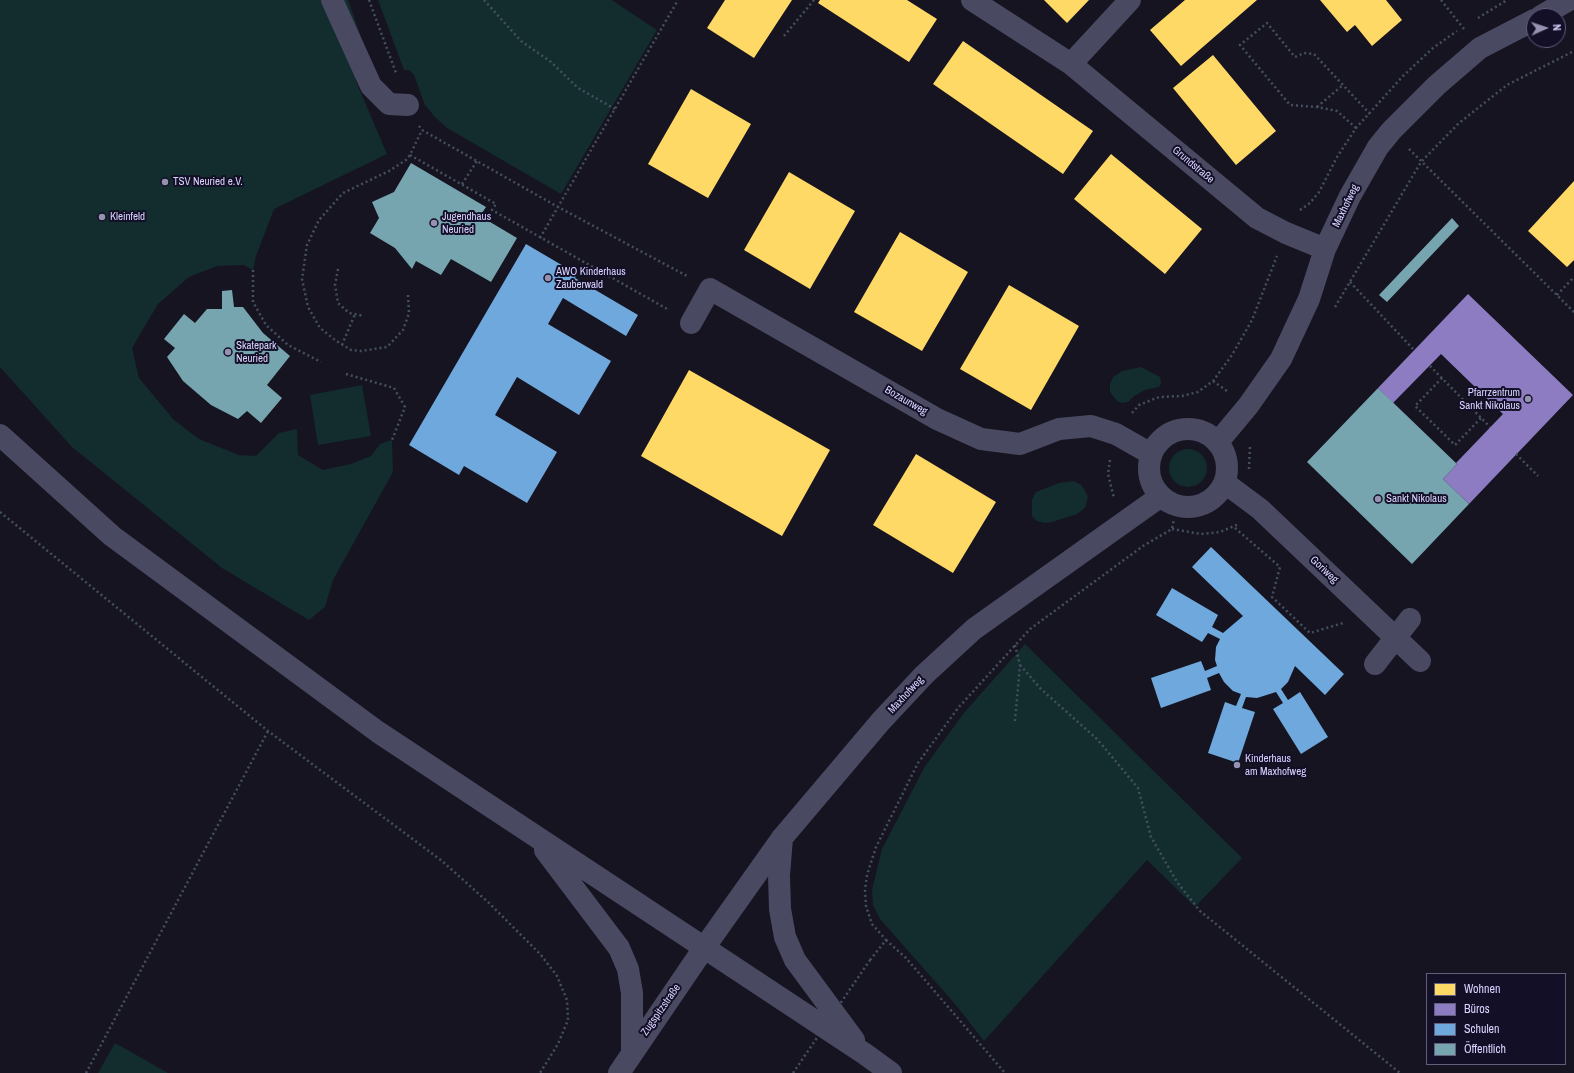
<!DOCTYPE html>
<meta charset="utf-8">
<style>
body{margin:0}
#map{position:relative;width:1574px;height:1073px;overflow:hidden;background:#161421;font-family:"Archivo Narrow",sans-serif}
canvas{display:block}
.legend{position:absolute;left:1426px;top:973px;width:140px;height:92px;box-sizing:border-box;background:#130f26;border:1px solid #625e7d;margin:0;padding:5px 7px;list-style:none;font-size:12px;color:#d9d4ff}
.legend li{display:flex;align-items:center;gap:8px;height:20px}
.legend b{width:20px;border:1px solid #625e7d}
.north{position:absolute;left:1526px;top:8px;width:40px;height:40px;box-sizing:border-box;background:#130f26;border:1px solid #625e7d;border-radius:50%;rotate:87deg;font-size:11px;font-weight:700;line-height:16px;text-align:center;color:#d9d4ff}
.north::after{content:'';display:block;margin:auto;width:14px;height:18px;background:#9591b1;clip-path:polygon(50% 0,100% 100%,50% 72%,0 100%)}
</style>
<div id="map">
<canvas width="1574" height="1073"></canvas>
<ul class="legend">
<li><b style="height:11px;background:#ffd966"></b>Wohnen</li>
<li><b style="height:11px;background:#8e7cc3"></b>Büros</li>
<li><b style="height:11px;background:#6fa8dc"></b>Schulen</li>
<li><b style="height:11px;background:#76a5af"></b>Öffentlich</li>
</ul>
<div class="north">N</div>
</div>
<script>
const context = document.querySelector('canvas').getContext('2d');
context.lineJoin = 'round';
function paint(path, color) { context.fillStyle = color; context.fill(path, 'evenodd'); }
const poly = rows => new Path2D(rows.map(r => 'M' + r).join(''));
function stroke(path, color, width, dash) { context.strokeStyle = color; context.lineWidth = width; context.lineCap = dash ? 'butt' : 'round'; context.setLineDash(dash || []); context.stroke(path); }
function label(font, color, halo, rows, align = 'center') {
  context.font = font + ' "Archivo Narrow",sans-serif'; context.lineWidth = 4; context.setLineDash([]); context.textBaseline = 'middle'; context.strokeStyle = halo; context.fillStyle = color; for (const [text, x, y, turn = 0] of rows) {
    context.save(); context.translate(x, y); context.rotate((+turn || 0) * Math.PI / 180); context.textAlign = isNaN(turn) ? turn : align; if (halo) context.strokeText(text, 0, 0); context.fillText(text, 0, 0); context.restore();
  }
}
const green = poly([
 [0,0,348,0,373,71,355,79,387,154,274,209,256,256,253,270,244,265,217,266,189,277,158,304,132,348,139,378,174,420,199,439,239,455,256,456,279,433,297,429,298,455,323,470,351,464,371,456,380,444,392,440,393,472,333,580,325,607,309,620,222,568,72,447,0,367],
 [378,0,612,0,657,30,561,194,447,128,435,117,425,105,414,75,409,70,404,70],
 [1141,367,1160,377,1161,383,1159,387,1145,390,1134,396,1128,402,1122,403,1117,401,1110,392,1110,384,1113,377,1122,371],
 [362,385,371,436,318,445,310,395],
 '1169 468a19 19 0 1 1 38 0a19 19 0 1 1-38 0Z',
 [1074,481,1081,485,1084,489,1088,497,1085,508,1077,514,1052,522,1045,523,1037,521,1032,516,1032,500,1036,492,1059,483],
 [1025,644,1242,858,1195,907,1147,860,984,1041,955,1004,880,919,873,905,872,890,882,849,924,768,963,714],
 [115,1043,168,1073,98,1073]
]);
const homes = poly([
 [725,0,792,0,754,58,707,28],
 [820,0,907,0,937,19,909,62,818,3],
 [1044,0,1089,0,1067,23],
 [1185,0,1257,0,1181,66,1150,30],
 [1320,0,1386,0,1402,20,1372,46,1355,25,1347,32],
 [963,41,1093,131,1063,174,933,84],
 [1213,55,1276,131,1236,165,1173,88],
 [691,89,751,124,708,198,648,164],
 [1111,154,1202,229,1165,274,1074,199],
 [789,172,855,211,810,289,744,250],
 [1574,181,1574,260,1567,267,1528,231],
 [900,232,968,272,922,351,854,312],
 [1009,285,1079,326,1031,410,960,369],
 [689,370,830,450,782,536,641,456],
 [916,454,996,502,953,573,873,525]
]);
const offices = poly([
 [1468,294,1573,395,1469,504,1443,479,1457,464,1456,463,1503,414,1441,354,1393,403,1378,388]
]);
const schools = poly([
 [526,244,577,274,575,278,638,315,626,336,563,298,548,324,611,361,579,415,517,377,495,415,557,452,527,503,464,466,459,475,409,445],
 [1211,547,1344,674,1325,695,1295,666,1288,682,1281,689,1288,700,1300,692,1328,737,1301,754,1273,709,1283,703,1276,692,1257,698,1246,697,1242,708,1255,712,1238,763,1208,753,1225,702,1236,706,1241,694,1233,691,1224,682,1219,673,1207,678,1211,690,1161,708,1151,678,1201,661,1205,671,1217,666,1215,660,1216,647,1220,639,1208,633,1202,642,1156,615,1172,588,1218,615,1212,627,1223,633,1243,616,1192,567]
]);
const public = poly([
 [411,163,486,207,480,216,517,238,491,282,451,259,441,275,416,261,412,269,395,248,370,233,379,218,372,202,394,192],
 [1452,218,1459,226,1387,302,1379,295],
 [232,290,234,307,243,307,263,333,290,356,267,385,282,398,261,423,247,411,238,419,211,405,183,381,167,357,175,348,164,339,184,314,195,323,207,309,222,309,222,291],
 [1378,388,1457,464,1443,479,1469,504,1412,564,1307,462]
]);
const path = poly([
 [369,0,396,73],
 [484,0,521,41,551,62,578,88,615,109],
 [1441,0,1464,29],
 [1478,18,1507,0],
 [784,36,814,0],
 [1317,107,1343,85],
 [419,126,422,130,558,207,687,276],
 [1356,128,1337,111,1317,107,1290,105,1240,45,1267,23,1295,57,1304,53,1314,54,1370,114],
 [1409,149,1574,312],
 [410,155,496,204,492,210,669,310],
 [462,184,477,161],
 [1300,210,1310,203,1319,192,1337,157,1356,128,1403,76,1433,48,1457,31],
 [540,238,678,0],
 [338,269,335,285,338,303,349,313,364,316],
 [253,270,253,302,266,325,288,345,321,362],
 [1350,282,1415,351],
 [408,295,409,313,403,330,387,347,361,351,351,350,335,340,320,328,308,307,302,279,307,245,319,220,343,193,389,171,406,160,410,155,422,130],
 [1557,295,1574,277],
 [1335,307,1421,162,1459,123,1507,85,1574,51],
 [342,345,355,314],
 [1430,366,1490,427],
 [346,374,394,388,405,407,392,440],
 [1442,378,1415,406,1455,445,1482,417],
 [1213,381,1227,391],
 [1132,413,1139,405,1159,397,1182,396,1198,392,1213,381,1232,355,1252,320,1277,256],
 [1516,454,1538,476],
 [1110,460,1108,474,1114,498],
 [1249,469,1250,446],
 [0,512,268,731,442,861,489,903,541,955,557,976,567,1000,568,1020,558,1044,540,1073],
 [1235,528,1280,567,1272,597,1310,633,1343,623],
 [1172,529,1201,534,1220,532,1239,524],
 [1015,645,1020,665,1015,721],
 [1020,665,1041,689,1097,739,1138,788,1151,837,1177,882,1200,911,1400,1073],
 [886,940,906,958,1005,1073],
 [870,960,886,940,872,924,866,906,865,890,867,875,876,847,918,763,958,708,1030,629,1143,546,1172,529,1174,519],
 [86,1073,268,731]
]);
const minor = poly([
 [332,0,371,86,389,104,408,105],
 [972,0,1071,64,1257,218,1286,233,1325,249],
 [1541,16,1569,0],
 [1071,64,1130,0],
 [691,323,710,289,937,419,981,439,1020,444,1059,429,1091,426,1116,434,1151,454],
 '1149 468a39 39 0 1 1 78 0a39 39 0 1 1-78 0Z',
 [0,435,112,536,378,732,865,1054,891,1073],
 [1218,442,1248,406,1281,359,1309,299,1325,249,1350,196,1378,147,1391,131,1437,85,1480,48,1534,20],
 [1225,483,1260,509,1420,661],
 [1375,664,1410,619],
 [782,838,779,875,780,909,785,937,795,960,854,1040],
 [545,850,619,948,628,969,632,993,632,1053],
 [619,1073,704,948,782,838,881,721,924,675,974,629,1161,496]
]);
const pathBridge = poly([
 [793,1073,870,960]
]);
const markers = [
 [165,182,4,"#9591b1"],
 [102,217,4,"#9591b1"],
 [434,223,4,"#9591b1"],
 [548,278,4,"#9591b1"],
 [228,352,4,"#9591b1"],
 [1528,399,4,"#9591b1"],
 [1378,499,4,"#9591b1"],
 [1237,765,4,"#9591b1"]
];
const streetNames = [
 ["Grundstraße",1193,165,40],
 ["Maxhofweg",1346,206,-64],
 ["Bozaunweg",906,401,30],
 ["Goriweg",1324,570,43],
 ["Maxhofweg",906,695,-47],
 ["Zugspitzstraße",661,1010,-55]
];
const poiNames = [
 ["TSV Neuried e.V.",173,182],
 ["Kleinfeld",110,217],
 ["Jugendhaus",442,217],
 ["Neuried",442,230],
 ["AWO Kinderhaus",556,272],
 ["Zauberwald",556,285],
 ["Skatepark",236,346],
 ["Neuried",236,359],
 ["Pfarrzentrum",1520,393,"right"],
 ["Sankt Nikolaus",1520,406,"right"],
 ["Sankt Nikolaus",1386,499],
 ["Kinderhaus",1245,759],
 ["am Maxhofweg",1245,772]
];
paint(green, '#132c2d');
paint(homes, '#ffd966');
paint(offices, '#8e7cc3');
paint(schools, '#6fa8dc');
paint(public, '#76a5af');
stroke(path, '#44505f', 2.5, [2, 3]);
stroke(minor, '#4a4962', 22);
stroke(pathBridge, '#44505f', 2.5, [2, 3]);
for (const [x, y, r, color] of markers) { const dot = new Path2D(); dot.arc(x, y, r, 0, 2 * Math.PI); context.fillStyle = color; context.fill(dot); stroke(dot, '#130f26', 1.5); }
label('11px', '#d9d4ff', '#130f26', streetNames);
label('11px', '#d9d4ff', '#130f26', poiNames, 'left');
</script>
